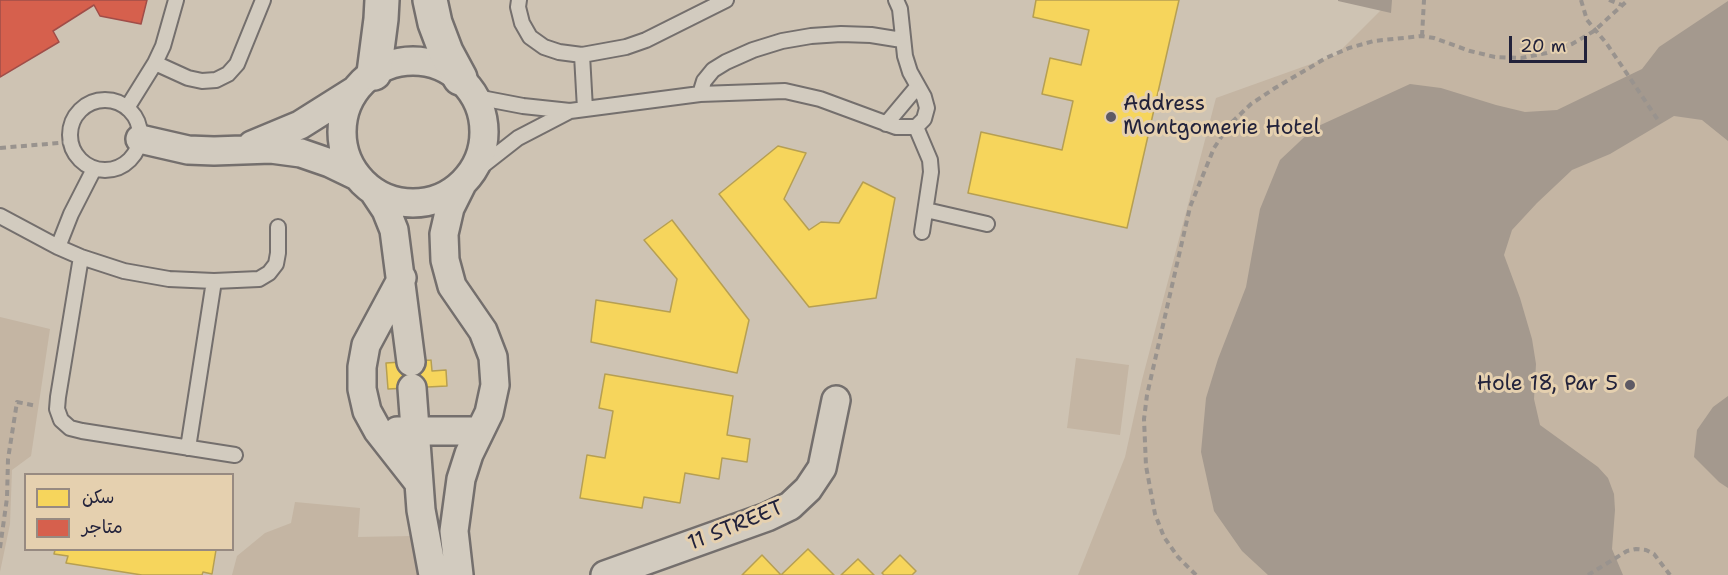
<!DOCTYPE html>
<meta charset="utf-8">
<style>
body{margin:0}
#map{position:relative;width:1728px;height:575px;overflow:hidden;background:#cec3b3;font-family:"Shantell Sans","Playpen Sans Arabic",sans-serif}
canvas{display:block}
.legend{position:absolute;left:24px;top:473px;width:210px;height:78px;box-sizing:border-box;background:#e5d0af;border:2px solid #978a81;margin:0;padding:8px 10px;list-style:none;font-size:18px;color:#22223b}
.legend li{display:flex;align-items:center;gap:12px;height:30px}
.legend b{width:30px;border:2px solid #978a81}
.scale{position:absolute;left:1509px;top:36px;width:78px;height:27px;box-sizing:border-box;border:3px solid #22223b;border-top:0;padding-left:8px;font-size:18px;line-height:21px;white-space:nowrap;color:#22223b;-webkit-text-stroke:4px #e5d0af;paint-order:stroke}
</style>
<div id="map">
<canvas width="1728" height="575"></canvas>
<ul class="legend">
<li><b style="height:16px;background:#f6d55c"></b>سكن</li>
<li><b style="height:16px;background:#d6604d"></b>متاجر</li>
</ul>
<div class="scale">20 m</div>
</div>
<script>
const context = document.querySelector('canvas').getContext('2d');
context.lineJoin = 'round';
function paint(path, color) { context.fillStyle = color; context.fill(path, 'evenodd'); }
const poly = rows => new Path2D(rows.map(r => 'M' + r).join(''));
function stroke(path, color, width, dash) { context.strokeStyle = color; context.lineWidth = width; context.lineCap = dash ? 'butt' : 'round'; context.setLineDash(dash || []); context.stroke(path); }
function label(font, color, halo, rows, align = 'center') {
  context.font = font + ' "Shantell Sans",sans-serif'; context.lineWidth = 6; context.setLineDash([]); context.textBaseline = 'middle'; context.strokeStyle = halo; context.fillStyle = color; for (const [text, x, y, turn = 0] of rows) {
    context.save(); context.translate(x, y); context.rotate((+turn || 0) * Math.PI / 180); context.textAlign = isNaN(turn) ? turn : align; if (halo) context.strokeText(text, 0, 0); context.fillText(text, 0, 0); context.restore();
  }
}
const green = poly([
 [1391,0,1728,0,1728,575,1078,575,1125,457,1142,380,1216,98,1336,55],
 [0,317,50,329,31,456,12,470,10,524,0,572],
 [1076,358,1129,365,1120,435,1067,428],
 [295,502,360,508,358,537,412,536,419,575,232,575,237,556,265,533,291,523]
]);
const water = poly([
 [1392,0,1391,13,1338,1,1338,0],
 [1728,1,1728,141,1702,120,1674,116,1610,154,1572,170,1537,203,1512,230,1504,255,1520,298,1532,339,1536,364,1534,399,1540,425,1598,467,1608,478,1614,494,1615,510,1612,549,1623,575,1268,575,1242,551,1214,511,1201,452,1206,398,1218,359,1246,287,1260,209,1280,160,1314,128,1410,84,1441,88,1496,105,1525,112,1557,110,1642,69,1659,47],
 [1728,396,1728,488,1719,482,1694,457,1697,430,1713,407]
]);
const homes = poly([
 [1036,0,1179,0,1127,228,968,193,981,132,1062,150,1073,101,1042,94,1050,58,1081,65,1089,30,1033,17,1036,0],
 [778,146,806,153,784,199,809,230,821,222,839,223,863,182,895,198,876,298,809,307,719,194,778,146],
 [672,220,749,320,737,373,591,342,596,300,670,312,677,279,644,240,672,220],
 [431,360,432,371,446,370,447,386,388,389,386,363,431,360],
 [605,374,733,396,727,435,750,439,747,462,722,458,719,479,685,473,680,503,644,497,642,508,580,498,587,455,605,458,613,411,599,408,605,374],
 [808,549,834,575,742,575,762,555,781,575,808,549],
 [55,550,216,550,212,574,203,572,202,575,142,575,66,563,68,556,54,554,55,550],
 [900,555,916,571,912,575,884,575,882,573,900,555],
 [858,559,874,575,841,575,858,559]
]);
const shops = poly([
 [0,0,147,0,141,24,100,16,94,5,53,31,59,42,0,77,0,0]
]);
const path = poly([
 [1581,0,1587,20,1607,44,1660,123],
 [1609,0,1622,5],
 [1422,36,1424,0],
 [0,148,70,142],
 [0,548,7,498,8,459,17,402,37,406],
 [1196,575,1178,557,1164,537,1155,514,1146,466,1144,419,1147,395,1190,207,1214,148,1230,124,1251,104,1275,88,1326,58,1349,48,1374,41,1422,36,1434,38,1470,51,1495,57,1521,58,1547,53,1572,44,1594,31,1628,0],
 [1588,575,1627,551,1636,549,1646,550,1654,554,1670,575]
]);
const lane = poly([
 [519,0,518,7,522,23,530,37,544,47,559,52,582,55,626,47,646,40,726,0],
 [582,55,585,109],
 [155,63,188,78,202,81,216,80,228,74,237,64,263,0],
 [700,94,704,81,713,70,726,62,753,50,782,41,811,36,841,34,871,35,902,40],
 [476,97,523,106,570,111,700,94,785,91,820,99,896,127,916,127,924,119,927,108,924,97,910,72,905,56,900,9,896,0],
 '70 135a35 35 0 1 1 70 0a35 35 0 1 1-70 0Z',
 [127,108,155,63,163,46,176,0],
 [886,124,917,87],
 [916,127,930,160,931,172,922,232],
 [472,174,518,138,568,112],
 [926,210,987,224],
 [0,216,58,247,81,257,124,271,169,279,214,281,259,279,269,273,276,264,278,253,278,227],
 [58,247,71,214,94,169],
 [81,257,58,397,57,409,61,420,70,428,82,431,235,455],
 [188,448,214,281]
]);
const street = poly([
 '342 132a71 71 0 1 1 142 0a71 71 0 1 1-142 0Z',
 [140,139,188,150,214,151,271,149,301,153,330,163,357,176],
 [252,145,300,125,354,91],
 [374,192,386,210,394,230,411,362],
 [402,278,366,345,362,367,362,389,367,411,378,431,418,482],
 [412,388,421,510,433,575],
 [397,431,480,431],
 [459,575,454,531,461,479,469,454,489,413,495,385,493,357,483,331,452,286,445,260,444,234,450,208,462,184],
 [605,575,767,517,790,506,808,489,822,468,836,400]
]);
const secondary = poly([
 [430,0,435,23,446,52,460,78],
 [374,73,381,19,382,0]
]);
const markers = [
 [1111,117,6,"#5e5a65"],
 [1630,385,6,"#5e5a65"]
];
const poiNames = [
 ["Address",1123,105],
 ["Montgomerie Hotel",1123,129],
 ["Hole 18, Par 5",1618,385,"right"]
];
const streetNames = [
 ["11 STREET",736,526,-22]
];
paint(green, '#c4b5a3');
paint(water, '#a4998e');
paint(homes, '#f6d55c');
stroke(homes, '#b69f52', 1.5);
paint(shops, '#d6604d');
stroke(shops, '#a04d48', 1.5);
stroke(lane, '#746f6d', 18);
stroke(street, '#746f6d', 32);
stroke(secondary, '#746f6d', 38);
stroke(path, '#99938e', 4, [6, 4.5]);
stroke(lane, '#d2cbbf', 14);
stroke(street, '#d2cbbf', 27);
stroke(secondary, '#d2cbbf', 33);
for (const [x, y, r, color] of markers) { const dot = new Path2D(); dot.arc(x, y, r, 0, 2 * Math.PI); context.fillStyle = color; context.fill(dot); stroke(dot, '#e5d0af', 2); }
label('21px', '#22223b', '#e5d0af', poiNames, 'left');
label('21px', '#22223b', '#e5d0af', streetNames);
</script>
